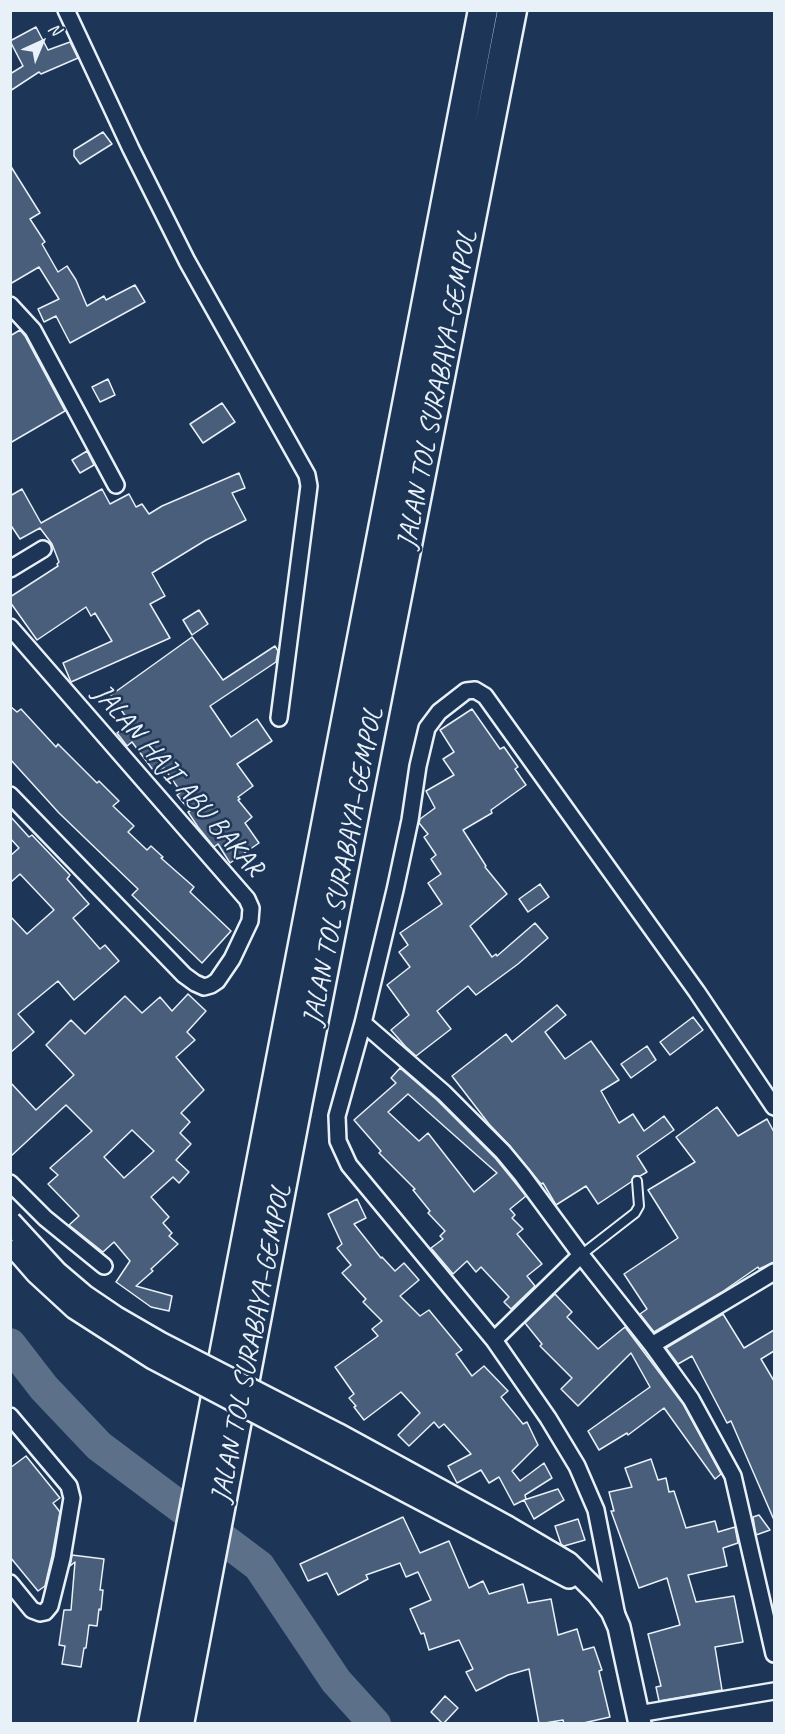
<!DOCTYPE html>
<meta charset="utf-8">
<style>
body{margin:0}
#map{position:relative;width:785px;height:1734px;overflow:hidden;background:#1d3557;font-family:Caveat,sans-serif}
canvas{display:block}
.frame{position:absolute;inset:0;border:12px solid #e8f1f8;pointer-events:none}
.north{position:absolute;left:12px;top:12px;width:60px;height:60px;-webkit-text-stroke:4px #1d3557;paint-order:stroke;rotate:44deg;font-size:16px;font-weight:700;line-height:24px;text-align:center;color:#e8f1f8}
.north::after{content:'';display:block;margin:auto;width:21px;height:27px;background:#e8f1f8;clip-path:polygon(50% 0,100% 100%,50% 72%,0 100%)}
</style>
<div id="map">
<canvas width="785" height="1734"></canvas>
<div class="frame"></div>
<div class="north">N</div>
</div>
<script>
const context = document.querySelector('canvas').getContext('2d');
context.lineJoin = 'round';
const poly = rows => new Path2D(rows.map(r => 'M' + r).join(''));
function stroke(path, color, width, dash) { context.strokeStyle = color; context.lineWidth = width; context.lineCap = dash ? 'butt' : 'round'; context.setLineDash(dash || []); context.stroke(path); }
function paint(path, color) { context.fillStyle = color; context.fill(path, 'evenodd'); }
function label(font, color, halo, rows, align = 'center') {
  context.font = font + ' Caveat,sans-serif'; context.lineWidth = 5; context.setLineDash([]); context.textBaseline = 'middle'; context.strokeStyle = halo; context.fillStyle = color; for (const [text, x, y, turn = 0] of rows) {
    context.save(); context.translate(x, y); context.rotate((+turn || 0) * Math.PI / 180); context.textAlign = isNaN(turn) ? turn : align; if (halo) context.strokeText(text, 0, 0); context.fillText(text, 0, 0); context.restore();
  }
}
const river = poly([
 [10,1344,44,1388,99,1446,259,1566,336,1681,375,1724]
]);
const building = poly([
 [36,27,48,50,70,42,78,58,41,74,39,72,10,91,10,74,23,66,10,41,36,27],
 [103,132,112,144,80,164,74,156,74,150,103,132],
 [10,165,40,213,30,219,45,242,42,244,58,272,67,266,76,280,87,306,104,296,106,300,135,285,145,302,70,343,56,316,44,322,38,309,59,299,39,267,10,284,10,165],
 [20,330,25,336,65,411,10,443,10,336,20,330],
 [108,379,115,395,100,402,92,387,108,379],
 [222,403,235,422,203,443,190,424,222,403],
 [87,451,94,465,80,473,72,460,87,451],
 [239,473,245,488,232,493,246,520,206,540,152,573,165,596,150,604,170,638,71,682,63,663,112,641,95,613,91,616,86,607,37,640,10,602,10,597,58,566,57,564,59,562,52,544,40,528,20,539,10,524,10,496,22,489,41,523,102,489,110,504,129,494,136,507,142,504,149,514,162,506,239,473],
 [199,610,208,624,192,635,183,620,199,610],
 [192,637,223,680,275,646,278,651,276,662,210,706,231,737,257,719,272,741,237,764,253,786,238,797,240,799,238,800,252,817,245,823,259,843,230,863,218,844,214,847,198,827,188,812,190,811,177,795,181,792,164,768,156,774,132,742,127,746,117,733,130,723,111,695,192,637],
 [10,706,17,712,21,709,56,747,58,744,97,783,99,781,119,801,113,806,134,826,128,832,147,850,151,846,163,857,161,858,194,887,190,892,231,931,202,963,132,895,138,889,59,813,10,759,10,706],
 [472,709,500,749,504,747,518,767,515,769,526,785,491,810,492,813,463,830,486,866,485,867,507,894,470,926,492,957,496,954,497,956,535,923,548,938,518,964,476,995,468,986,437,1011,451,1029,416,1056,405,1046,391,1030,409,1015,387,985,410,967,399,952,408,945,400,933,442,904,428,883,441,874,431,859,436,855,424,837,428,834,419,823,420,819,435,808,426,791,454,775,443,759,454,752,440,730,472,709],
 [10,816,29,837,32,835,70,875,67,879,89,904,73,918,100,949,105,945,119,961,74,1000,58,981,18,1014,34,1032,10,1053,10,916,27,934,54,910,20,874,10,883,10,856,19,848,10,838,10,816],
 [540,884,549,897,528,912,519,899,540,884],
 [188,994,206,1011,187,1032,195,1040,176,1057,204,1090,181,1113,190,1122,180,1133,191,1144,176,1160,189,1172,179,1183,173,1177,151,1197,169,1217,163,1223,172,1233,169,1236,178,1244,151,1269,153,1271,136,1286,172,1296,169,1311,151,1307,116,1282,130,1261,114,1242,103,1252,69,1225,79,1216,48,1184,58,1175,50,1168,92,1131,66,1105,10,1157,10,1082,36,1110,74,1075,46,1045,71,1020,85,1034,125,996,142,1013,160,997,172,1011,188,994],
 [132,1130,154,1151,124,1178,104,1157,132,1130],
 [557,1005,566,1015,545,1032,565,1059,591,1041,619,1080,601,1091,619,1123,633,1114,644,1131,664,1116,674,1130,637,1156,647,1172,640,1176,634,1176,631,1182,598,1204,586,1186,556,1205,543,1183,541,1184,510,1146,489,1124,452,1076,506,1034,512,1042,557,1005],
 [693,1017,703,1030,670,1055,660,1042,693,1017],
 [647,1046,656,1060,631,1078,621,1064,647,1046],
 [400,1068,437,1100,496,1159,526,1196,510,1209,515,1215,512,1218,523,1229,517,1234,542,1264,527,1276,535,1286,511,1309,504,1302,509,1297,481,1267,476,1272,467,1261,453,1274,431,1248,443,1239,440,1236,445,1231,428,1213,430,1211,413,1190,415,1189,379,1153,381,1151,354,1120,396,1083,391,1078,400,1068],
 [408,1094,445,1127,497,1173,474,1192,428,1133,419,1141,388,1112,408,1094],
 [717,1107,738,1136,767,1119,774,1132,774,1262,759,1269,758,1267,722,1292,654,1332,640,1314,647,1309,624,1274,678,1238,648,1190,695,1162,676,1137,717,1107],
 [357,1199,366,1218,354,1224,381,1258,382,1257,395,1271,404,1263,419,1280,400,1296,420,1316,429,1310,462,1350,456,1354,472,1376,484,1366,508,1391,501,1397,523,1424,527,1422,538,1445,512,1471,520,1481,544,1463,552,1478,525,1495,526,1499,514,1505,499,1477,489,1483,481,1470,457,1483,448,1466,471,1454,444,1424,439,1428,434,1422,409,1446,398,1435,420,1413,401,1392,364,1420,354,1407,356,1406,349,1398,354,1394,335,1367,378,1336,372,1329,382,1321,363,1302,366,1299,342,1273,351,1265,337,1248,342,1244,328,1214,357,1199],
 [555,1294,572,1312,567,1317,598,1349,625,1327,683,1404,721,1474,715,1479,664,1408,628,1435,627,1433,599,1450,588,1431,650,1387,631,1353,578,1406,561,1389,572,1378,540,1346,542,1344,525,1323,555,1294],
 [723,1314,744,1348,774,1330,774,1351,761,1359,774,1381,774,1520,731,1421,727,1423,692,1356,678,1364,666,1348,723,1314],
 [26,1456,60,1498,53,1503,60,1512,52,1556,45,1586,38,1591,10,1557,10,1468,26,1456],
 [651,1459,658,1480,666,1478,669,1492,674,1491,686,1528,715,1521,718,1532,735,1527,738,1543,723,1548,727,1566,688,1575,696,1602,734,1596,743,1642,715,1647,722,1690,659,1701,656,1687,661,1686,648,1634,680,1625,667,1578,639,1588,611,1511,614,1511,609,1492,632,1487,625,1468,651,1459],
 [558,1489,564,1500,534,1519,524,1500,558,1489],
 [759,1515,770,1530,756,1535,753,1517,759,1515],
 [403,1517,420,1553,449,1541,469,1588,483,1581,489,1594,523,1584,528,1603,551,1599,558,1635,577,1629,583,1650,594,1647,602,1670,599,1671,610,1717,579,1724,564,1724,563,1720,539,1724,529,1669,508,1675,476,1691,466,1672,473,1669,459,1640,429,1650,424,1633,421,1634,410,1609,431,1600,418,1572,406,1577,400,1563,366,1575,368,1579,338,1595,327,1573,308,1581,300,1564,403,1517],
 [578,1519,585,1540,564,1546,561,1544,555,1526,578,1519],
 [72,1555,104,1559,100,1590,103,1590,101,1610,99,1609,97,1626,89,1625,86,1648,84,1648,81,1667,62,1664,65,1646,59,1645,64,1610,71,1610,75,1562,70,1566,72,1555],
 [445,1696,458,1708,443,1724,431,1712,445,1696]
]);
const lane = poly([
 [581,1255,635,1213,639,1206,637,1181]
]);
const street = poly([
 [66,10,131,149,187,261,307,475,309,486,279,718],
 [10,305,33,330,116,485],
 [10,569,43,549],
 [10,627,247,899,251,908,250,921,232,959,217,981,211,985,204,987,195,983,184,975,10,795],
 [363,1023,444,1093,503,1152,522,1175,581,1255,652,1345,691,1399,733,1476,774,1654],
 [10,1183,45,1218,104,1266],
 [494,1340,581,1255],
 [652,1345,774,1272],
 [10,1416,69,1486,72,1498,62,1558,50,1606,45,1612,40,1613,32,1610,10,1583],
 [617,1616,596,1510,577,1466,548,1418,494,1340,349,1165,338,1141,337,1116,363,1023,395,890,410,820,418,766,427,728,439,712,466,691,475,690,485,696,697,992,774,1107],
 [638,1714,774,1691]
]);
const secondary = poly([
 [507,1527,568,1563,598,1593,612,1611,619,1627,640,1724],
 [503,1542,569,1577]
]);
const highway = poly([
 [153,1724,483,10],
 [179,1724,298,1100,512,10]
]);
const secondaryBridge = poly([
 [10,1222,57,1273,84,1296,115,1317,160,1343,337,1434,507,1527],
 [17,1250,37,1273,75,1308,153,1358,503,1542]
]);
const streetNames = [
 ["JALAN TOL SURABAYA–GEMPOL",438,390,-79],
 ["JALAN HAJI ABU BAKAR",178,781,49],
 ["JALAN TOL SURABAYA–GEMPOL",344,867,-79],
 ["JALAN TOL SURABAYA–GEMPOL",252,1344,-79]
];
stroke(river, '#5d7089', 32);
paint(building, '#495e7a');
stroke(building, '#e8f1f8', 1.5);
stroke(lane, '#e8f1f8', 12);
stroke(street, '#e8f1f8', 20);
stroke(secondary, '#e8f1f8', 26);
stroke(highway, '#e8f1f8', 33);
stroke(lane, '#1d3557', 8);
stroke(street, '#1d3557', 15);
stroke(secondary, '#1d3557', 21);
stroke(highway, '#1d3557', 28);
stroke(secondaryBridge, '#e8f1f8', 26, []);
stroke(secondaryBridge, '#1d3557', 21);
label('28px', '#e8f1f8', '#1d3557', streetNames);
</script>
